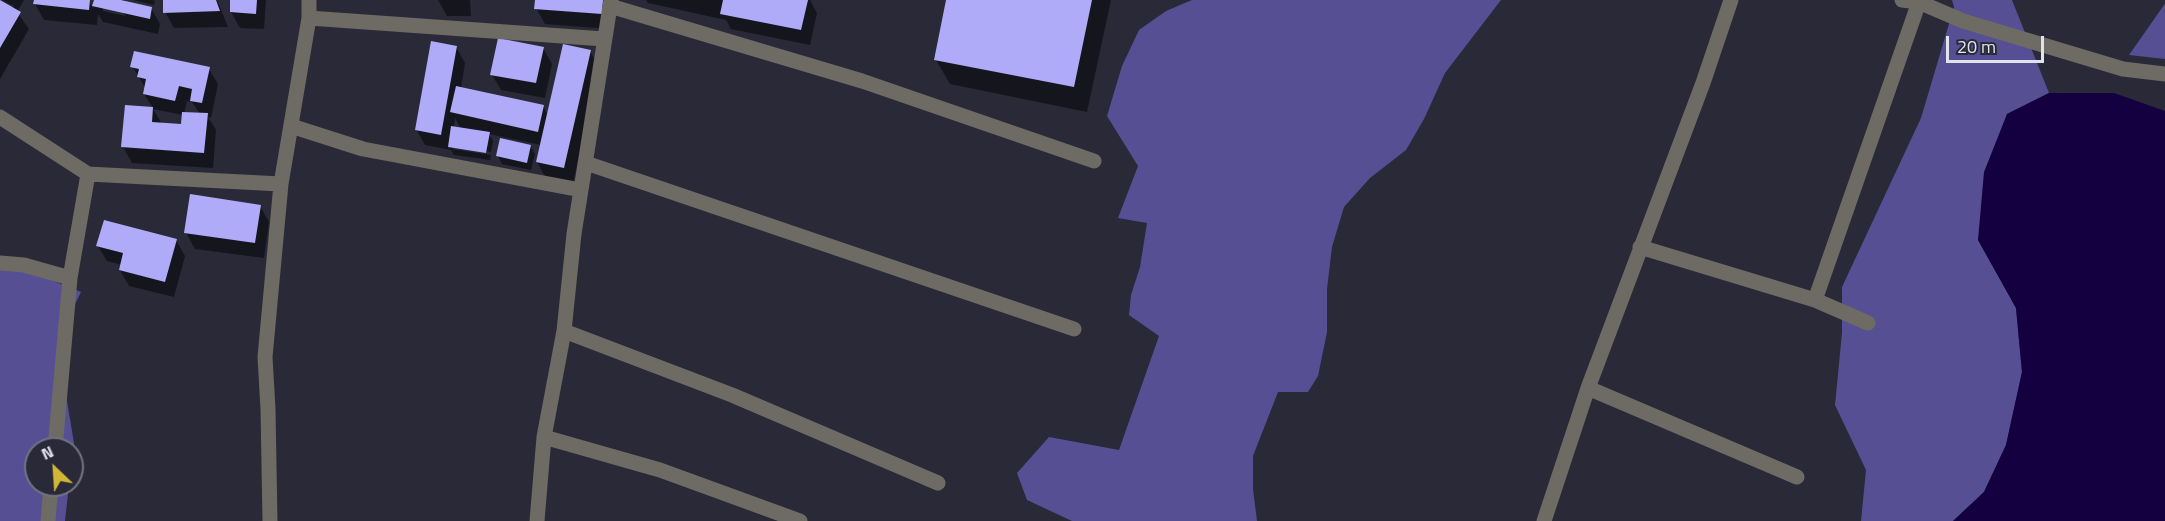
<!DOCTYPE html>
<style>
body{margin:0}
#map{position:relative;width:2165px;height:521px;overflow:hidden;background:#292938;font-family:"Titillium Web",sans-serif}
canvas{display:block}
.north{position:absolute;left:24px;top:437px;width:60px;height:60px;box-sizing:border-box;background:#292938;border:2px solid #737380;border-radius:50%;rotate:335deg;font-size:16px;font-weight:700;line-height:24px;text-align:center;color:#e1e2ec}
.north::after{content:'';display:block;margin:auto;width:21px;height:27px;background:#d2b736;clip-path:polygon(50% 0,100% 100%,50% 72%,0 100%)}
.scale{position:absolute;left:1946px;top:36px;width:98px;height:27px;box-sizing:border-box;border:3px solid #e1e2ec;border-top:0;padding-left:8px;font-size:18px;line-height:21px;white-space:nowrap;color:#e1e2ec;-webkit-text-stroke:4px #292938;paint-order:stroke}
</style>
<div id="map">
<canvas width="2165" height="521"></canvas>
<div class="north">N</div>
<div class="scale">20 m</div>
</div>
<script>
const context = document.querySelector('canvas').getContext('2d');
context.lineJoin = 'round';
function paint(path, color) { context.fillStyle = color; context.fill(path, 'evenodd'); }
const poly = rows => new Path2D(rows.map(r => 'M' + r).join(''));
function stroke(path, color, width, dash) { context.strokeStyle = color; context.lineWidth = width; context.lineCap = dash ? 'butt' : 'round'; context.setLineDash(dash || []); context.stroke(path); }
const forest = poly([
 [1192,0,1501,0,1445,73,1424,119,1406,150,1370,178,1344,207,1332,247,1327,289,1327,332,1318,376,1308,392,1278,392,1253,456,1253,489,1257,521,1072,521,1027,500,1017,473,1049,437,1119,450,1159,336,1129,315,1131,295,1140,267,1147,223,1118,218,1138,166,1107,116,1122,66,1139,30,1166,11],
 [1952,0,2012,0,2049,93,2007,114,1978,240,2016,308,2022,372,2006,445,1984,492,1953,521,1861,521,1866,470,1835,405,1842,333,1842,287,1921,118,1954,7],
 [2165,4,2165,59,2129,55,2164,5],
 [0,267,24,269,81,292,57,341,74,443,72,457,72,449,36,449,36,485,69,485,65,521,0,521]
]);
const water = poly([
 [2049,93,2114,93,2165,111,2165,521,1953,521,1984,492,2006,445,2022,372,2016,308,1978,240,1984,172,2007,114]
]);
const shadow = poly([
 [2,0,24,0,17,12,29,29,0,79,0,2,12,9,14,6],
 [35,0,85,0,89,1,93,8,95,0,125,0,124,2,151,8,160,24,158,34,103,22,98,14,97,25,44,20,35,4],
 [103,7,122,12,126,16,103,11],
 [133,0,152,0,155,1,154,5],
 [164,0,217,0,228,27,174,28,165,12],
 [232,0,266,0,264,29,240,28,231,12],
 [438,0,470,0,471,16,447,16],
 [536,0,613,0,610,29,545,24,536,8],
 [646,0,810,0,817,13,810,45,731,29,726,20,648,3],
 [948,0,1111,0,1087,112,950,84,936,60],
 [456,47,465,63,461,88,543,106,548,115,590,51,599,67,573,183,546,178,537,162,541,145,489,134,493,141,491,152,453,146,453,149,491,155,490,160,454,155,451,150,425,145,416,129],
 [455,118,461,129,454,128],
 [543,48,552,64,545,98,501,90,492,75],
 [132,66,209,69,218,84,211,118,208,117,216,130,213,168,132,163,123,147,153,108,144,94,146,89],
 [187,101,192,102,200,114,184,114],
 [153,109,183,115,182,126,162,124],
 [530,146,535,154,531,170,502,164,498,156],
 [260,206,269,222,264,258,195,249,186,233],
 [176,240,185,256,174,297,129,286,120,270,122,265,107,261,98,246]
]);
const building = poly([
 [0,0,21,12,0,48],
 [34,0,90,0,89,10,33,4],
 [94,0,121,0,152,7,150,19,92,6],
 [163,0,216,0,220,11,163,13],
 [230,0,257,0,256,14,230,12],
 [535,0,603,0,602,14,534,9],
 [723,0,808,0,801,30,720,14],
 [946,0,1092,0,1074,87,934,60],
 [498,38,544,47,536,83,490,75],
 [431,41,457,46,441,135,415,130],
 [563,44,591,50,564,168,536,162],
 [134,51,210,67,202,103,190,101,192,89,179,86,175,101,143,94,146,79,137,77,139,69,130,67],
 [456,86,544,105,538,132,450,112],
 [125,105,153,107,152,122,181,124,182,112,208,113,204,153,121,147],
 [451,126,490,132,486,153,448,147],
 [500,138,531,145,527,163,496,156],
 [190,194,261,205,255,243,184,233],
 [104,220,177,239,165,282,119,270,123,253,96,246]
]);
const minor = poly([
 [1902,0,1919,2,1963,21,2123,69,2165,74],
 [610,6,862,81,1094,161],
 [309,18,604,39],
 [0,117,88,174,281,184],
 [291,126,363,149,581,190],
 [586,163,1074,329],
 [1640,247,1815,300,1868,323],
 [0,263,24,265,70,278],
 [1815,300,1919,2],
 [564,331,732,395,938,483],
 [1588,388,1797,477],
 [544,437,660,470,800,521],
 [55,449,70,278,88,174],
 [48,521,51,485],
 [270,521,268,409,265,357,281,184,309,18,309,0],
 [537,521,544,437,564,331,574,234,611,0],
 [1544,521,1588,388,1703,83,1731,0]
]);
paint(forest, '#564f94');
paint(water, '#140041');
paint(shadow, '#0007');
paint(building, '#afabf8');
stroke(minor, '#6d6b63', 15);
</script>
